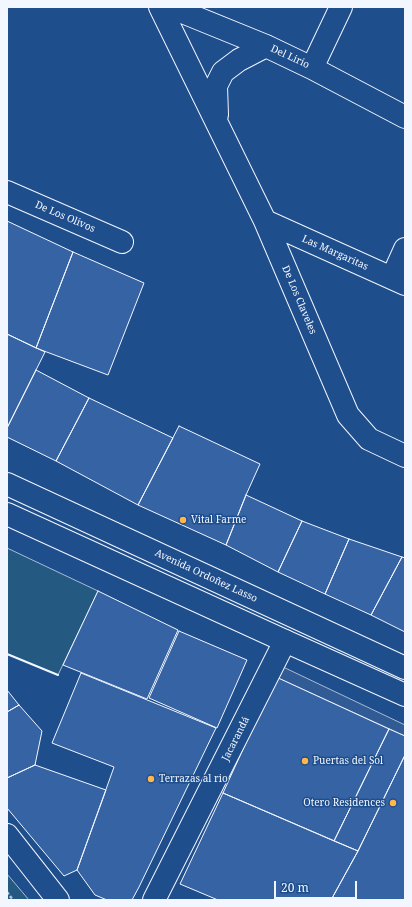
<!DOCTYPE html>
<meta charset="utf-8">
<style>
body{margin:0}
#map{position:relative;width:412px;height:907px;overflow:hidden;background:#1f4e8c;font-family:"Noto Serif",serif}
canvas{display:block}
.frame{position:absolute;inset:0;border:8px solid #f2f6ff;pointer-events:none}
.scale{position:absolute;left:274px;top:881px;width:83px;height:18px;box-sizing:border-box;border:2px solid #f2f6ff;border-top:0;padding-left:5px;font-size:12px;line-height:14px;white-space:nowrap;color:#f2f6ff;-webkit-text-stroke:3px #1f4e8c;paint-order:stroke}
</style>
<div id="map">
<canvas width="412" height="907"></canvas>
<div class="frame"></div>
<div class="scale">20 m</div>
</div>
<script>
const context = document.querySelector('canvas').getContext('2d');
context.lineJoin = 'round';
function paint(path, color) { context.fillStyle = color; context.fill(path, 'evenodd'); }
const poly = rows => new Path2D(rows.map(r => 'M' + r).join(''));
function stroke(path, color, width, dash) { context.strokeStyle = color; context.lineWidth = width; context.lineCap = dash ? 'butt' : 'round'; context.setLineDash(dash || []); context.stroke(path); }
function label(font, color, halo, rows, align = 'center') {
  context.font = font + ' "Noto Serif",serif'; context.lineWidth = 3; context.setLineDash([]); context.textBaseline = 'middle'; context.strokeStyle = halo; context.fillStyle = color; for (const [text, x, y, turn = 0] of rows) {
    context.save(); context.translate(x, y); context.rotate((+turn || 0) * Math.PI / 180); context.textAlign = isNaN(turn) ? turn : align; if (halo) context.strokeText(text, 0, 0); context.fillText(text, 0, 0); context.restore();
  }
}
const green = poly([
 [7,548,98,591,58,675,7,654,7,548],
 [7,874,29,900,7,900,7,874]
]);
const parking = poly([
 [281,666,405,725,405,736,276,677,281,666]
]);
const building = poly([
 [7,221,73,252,36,348,7,334,7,221],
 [73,252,144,283,108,375,36,348,73,252],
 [7,334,45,352,7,428,7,334],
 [36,370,89,398,56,461,7,437,7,428,36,370],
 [89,398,173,438,138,505,56,461,89,398],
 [179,426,260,464,246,495,226,545,138,505,179,426],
 [246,495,302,521,278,572,226,545,246,495],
 [302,521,349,539,325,594,278,572,302,521],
 [349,539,402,557,371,615,325,594,349,539],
 [402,557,405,558,405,632,371,615,402,557],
 [98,591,178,630,147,699,63,665,98,591],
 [179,631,247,660,217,728,149,698,179,631],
 [81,673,216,728,139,887,132,900,107,900,95,895,77,870,114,767,52,743,81,673],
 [276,677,389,729,334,841,223,793,276,677],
 [7,690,19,705,7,712,7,690],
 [19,705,42,731,35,765,7,778,7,712,19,705],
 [389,729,405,736,405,755,358,851,334,841,389,729],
 [405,755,405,900,331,900,358,851,405,755],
 [35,765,106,790,77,870,64,876,7,808,7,778,35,765],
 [223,793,358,851,331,900,218,900,180,884,223,793]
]);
const path = poly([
 [7,892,13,900]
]);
const minor = poly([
 [160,7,265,221,348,415,369,439,405,456],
 [170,7,266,46,312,68,405,117],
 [312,68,341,7],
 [217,115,216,86,223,72,239,60,266,46],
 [7,192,122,242],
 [265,221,405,284],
 [392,278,405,249],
 [7,835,58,900],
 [154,900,285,641]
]);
const primary = poly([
 [7,484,405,668],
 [7,514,285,641,405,695]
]);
const wall = poly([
 [7,654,58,675]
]);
const markers = [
 [183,520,4,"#ffb74d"],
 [305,761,4,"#ffb74d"],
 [151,779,4,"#ffb74d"],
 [393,803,4,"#ffb74d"]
];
const streetNames = [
 ["Del Lirio",290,57,25],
 ["De Los Olivos",65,217,23],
 ["Las Margaritas",335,253,24],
 ["De Los Claveles",299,300,67],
 ["Avenida Ordoñez Lasso",206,576,25],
 ["Jacarandá",236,739,-63]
];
const poiNames = [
 ["Vital Farme",191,520],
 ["Puertas del Sol",313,761],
 ["Terrazas al rio",159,779],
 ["Otero Residences",385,803,"right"]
];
paint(green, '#245a82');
stroke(green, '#a8bbd7', 1);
paint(parking, '#305b95');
stroke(parking, '#a8bbd7', 1);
paint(building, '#3563a3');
stroke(building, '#f2f6ff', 1);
stroke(minor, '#f2f6ff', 24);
stroke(primary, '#f2f6ff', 24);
stroke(path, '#b3c4dc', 2.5, [3, 2]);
stroke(minor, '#1f4e8c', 22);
stroke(primary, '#1f4e8c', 22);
stroke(wall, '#f2f6ff', 2);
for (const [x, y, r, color] of markers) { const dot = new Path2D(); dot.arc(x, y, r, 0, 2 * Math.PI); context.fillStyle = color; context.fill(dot); stroke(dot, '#1f4e8c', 1.5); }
label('10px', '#f2f6ff', '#1f4e8c', streetNames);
label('10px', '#f2f6ff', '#1f4e8c', poiNames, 'left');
</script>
